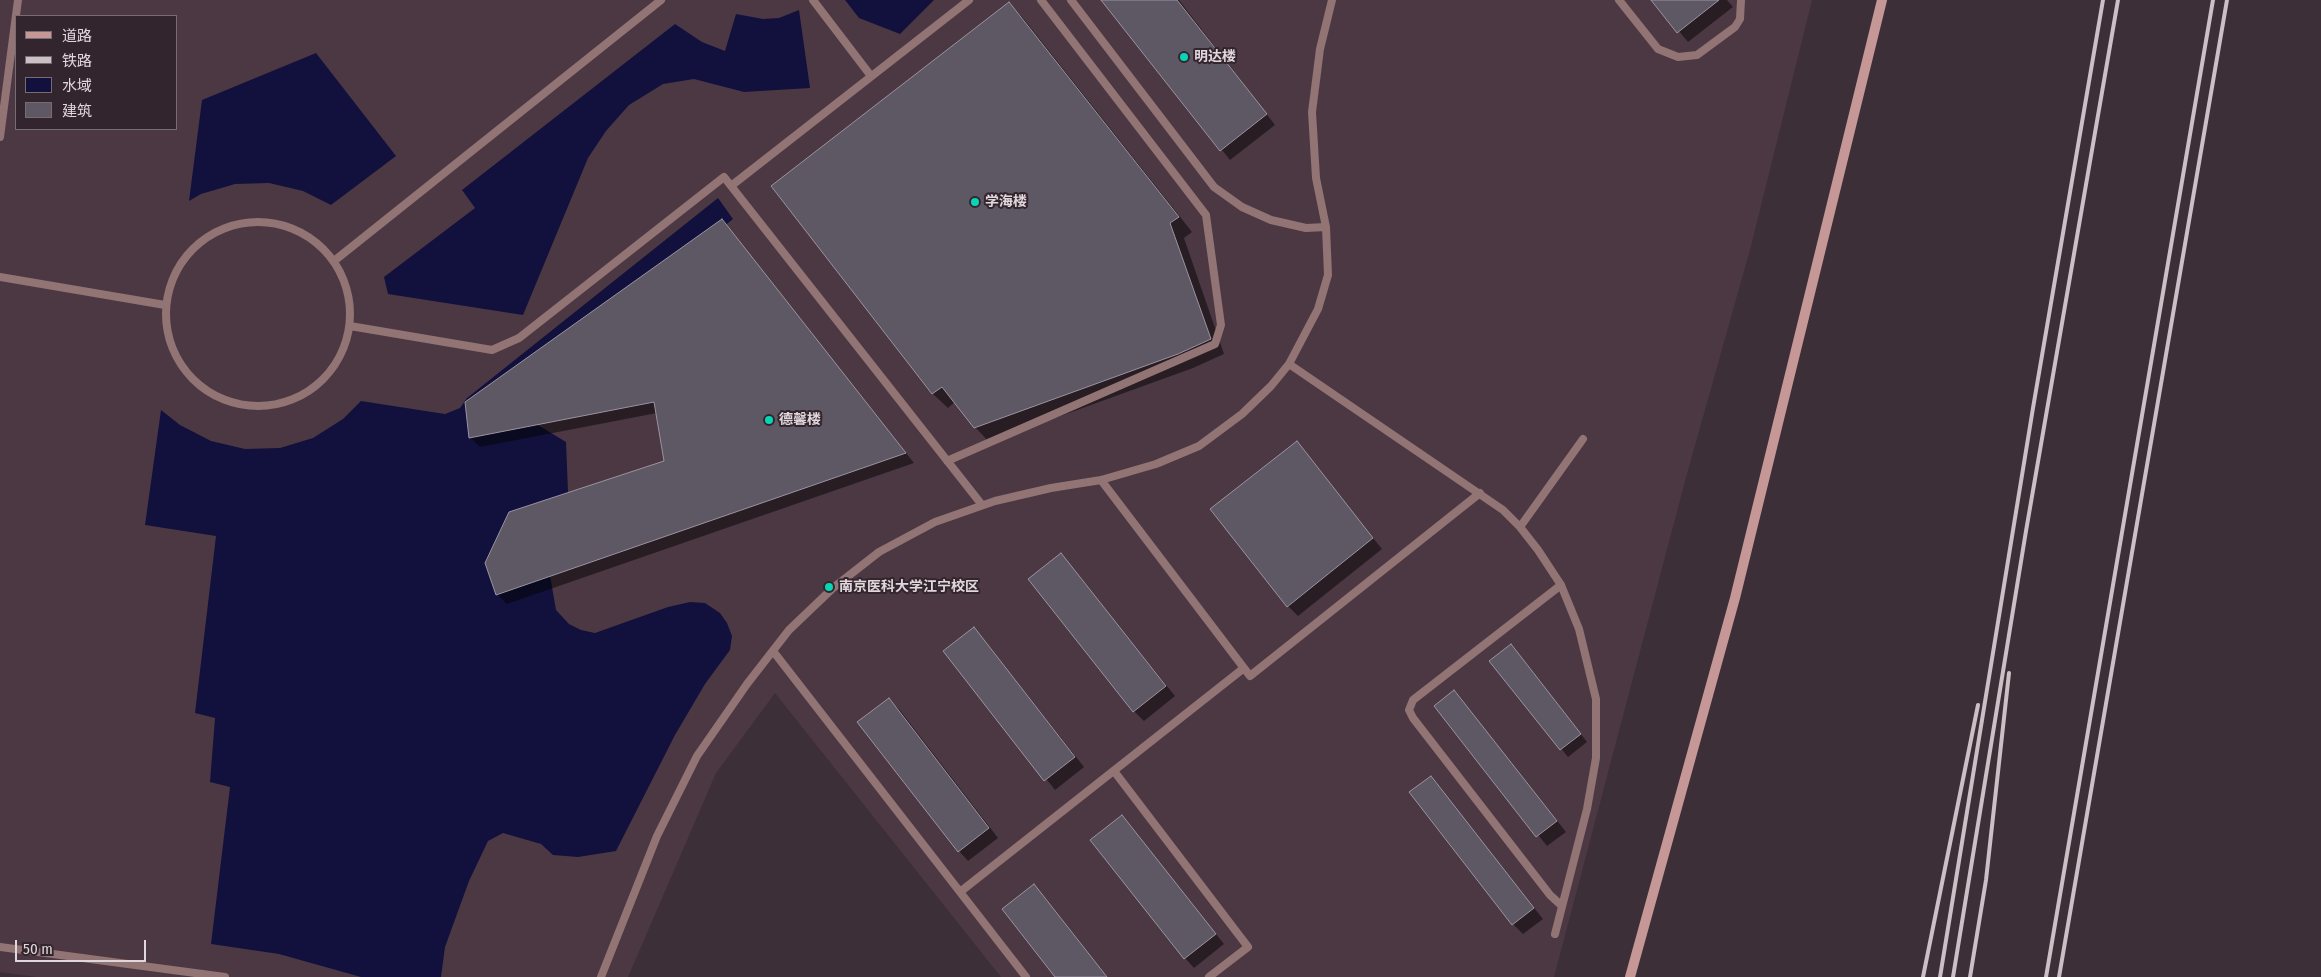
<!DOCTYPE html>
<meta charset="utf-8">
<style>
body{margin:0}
#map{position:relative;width:2321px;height:977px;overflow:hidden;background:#3d2f37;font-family:"Fira Sans Condensed","Noto Sans SC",sans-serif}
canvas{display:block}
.legend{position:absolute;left:15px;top:15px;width:162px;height:115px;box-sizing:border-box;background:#33252d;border:1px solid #786c73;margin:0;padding:6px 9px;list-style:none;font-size:15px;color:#e0d7dc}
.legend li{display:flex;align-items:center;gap:10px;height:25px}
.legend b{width:25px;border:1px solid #786c73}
.scale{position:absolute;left:15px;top:940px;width:131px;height:22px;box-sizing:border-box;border:2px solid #e0d7dc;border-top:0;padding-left:6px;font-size:15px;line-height:18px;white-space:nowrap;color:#e0d7dc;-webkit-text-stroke:4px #33252d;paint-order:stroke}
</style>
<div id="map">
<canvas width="2321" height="977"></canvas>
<ul class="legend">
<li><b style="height:6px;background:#c69797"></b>道路</li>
<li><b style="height:6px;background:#cac0c6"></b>铁路</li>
<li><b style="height:14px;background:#12113d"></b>水域</li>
<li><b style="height:14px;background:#5e5764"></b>建筑</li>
</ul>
<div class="scale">50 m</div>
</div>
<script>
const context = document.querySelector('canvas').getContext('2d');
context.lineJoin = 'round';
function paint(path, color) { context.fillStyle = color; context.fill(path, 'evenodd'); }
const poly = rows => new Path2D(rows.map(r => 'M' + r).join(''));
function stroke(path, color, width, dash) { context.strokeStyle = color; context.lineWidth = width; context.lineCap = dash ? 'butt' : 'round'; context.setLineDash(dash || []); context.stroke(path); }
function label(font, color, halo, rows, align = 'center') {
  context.font = font + ' "Fira Sans Condensed","Noto Sans SC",sans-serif'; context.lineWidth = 4; context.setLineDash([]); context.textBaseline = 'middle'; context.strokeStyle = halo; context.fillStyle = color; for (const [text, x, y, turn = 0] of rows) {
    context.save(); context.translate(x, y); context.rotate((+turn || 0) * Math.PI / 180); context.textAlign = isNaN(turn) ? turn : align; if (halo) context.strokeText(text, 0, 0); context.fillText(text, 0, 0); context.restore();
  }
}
const built = poly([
 [0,0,1812,0,1751,246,1685,481,1554,977,1001,977,775,693,716,773,628,977,37,977,0,972],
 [16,16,176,16,176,129,16,129]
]);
const water = poly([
 [845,0,934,0,900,34,859,18],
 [799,10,810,88,744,92,694,79,663,84,629,105,606,131,588,158,523,315,388,294,384,277,475,208,462,190,675,24,702,42,725,51,736,14,763,19,779,18],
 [316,53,396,156,331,205,303,191,269,183,235,184,201,194,189,201,202,100],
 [718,198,733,219,503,404,566,442,569,516,542,529,556,610,569,624,581,630,595,633,668,607,690,602,705,603,720,613,727,623,732,636,730,650,705,684,675,735,616,851,578,857,553,855,541,844,503,833,488,841,469,881,445,947,441,977,361,977,279,954,211,944,230,787,210,782,215,718,195,713,216,536,145,525,161,410,180,425,211,441,245,449,280,448,313,438,343,419,361,401,445,414,460,408,467,398]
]);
const shadow = poly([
 [1102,0,1179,0,1275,125,1230,160],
 [1653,0,1727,0,1733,7,1688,42],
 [1009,3,1023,18,1192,232,1184,238,1224,354,1193,368,989,442,975,427,955,402,948,408,933,394,773,187],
 [722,221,914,463,507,604,497,594,665,462,657,413,480,447,470,437],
 [1296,443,1382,549,1298,616,1288,606],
 [1061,555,1175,696,1144,721,1134,711],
 [974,628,1084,767,1055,790,945,651],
 [1518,653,1587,742,1568,757,1491,661],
 [1454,691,1566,832,1547,846,1435,706],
 [889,700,899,709,998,838,968,861,959,851],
 [1430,778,1543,919,1523,934,1513,924],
 [1122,817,1224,944,1194,968,1185,958],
 [1034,885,1043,895,1107,977,1057,977]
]);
const building = poly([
 [1101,0,1177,0,1267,114,1220,151,1101,0],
 [1651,0,1719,0,1677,33,1651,0],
 [1009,2,1179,217,1170,223,1211,339,1178,354,974,428,942,387,932,394,771,186,1009,2],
 [722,219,906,453,496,595,485,563,509,512,664,461,654,402,469,438,465,402,722,219],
 [1297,441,1373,538,1287,607,1210,509,1297,441],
 [1061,553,1166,686,1133,712,1028,579,1061,553],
 [974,627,1075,757,1044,781,943,651,974,627],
 [1511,644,1581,734,1560,750,1489,661,1511,644],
 [1454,690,1557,821,1536,837,1434,706,1454,690],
 [889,698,989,828,958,852,857,722,889,698],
 [1431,776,1534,908,1512,925,1409,792,1431,776],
 [1122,815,1216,934,1184,959,1090,840,1122,815],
 [1034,884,1107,977,1055,977,1002,909,1034,884]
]);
const lane = poly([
 [813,0,871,76],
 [1071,0,1214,187,1242,207,1271,220,1306,228,1326,227],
 [1619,0,1658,49,1678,57,1697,55,1735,27,1740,19,1741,0],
 [0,137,18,0],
 [731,186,969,0],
 '166 314a92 92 0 1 1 184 0a92 92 0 1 1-184 0Z',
 [334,261,661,0],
 [0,277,165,305],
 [350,326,492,350,519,338,724,177,982,505],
 [1289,364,1503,510,1520,527,1538,550,1561,585,1579,629,1596,699,1596,758,1587,809,1555,934],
 [947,461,1215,344,1221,325,1206,215,1041,0],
 [1101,480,1250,676,1480,493],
 [1520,527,1583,439],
 [1561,585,1413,700,1409,710,1413,718,1550,895,1562,906],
 [773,651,1026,977],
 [1114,771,1248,947,1209,977],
 [960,892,1244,668],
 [0,947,225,977],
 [601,977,657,836,697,756,747,684,789,630,833,588,879,552,935,522,995,501,1051,488,1101,480,1156,464,1199,446,1242,414,1271,386,1289,364,1318,309,1328,275,1326,227,1316,178,1312,112,1320,49,1332,0]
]);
const secondary = poly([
 [1630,977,1735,598,1882,0]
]);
const rail = poly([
 [1923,977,1978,705],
 [1940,977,2033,408,2103,0],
 [1953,977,2026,531,2118,0],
 [1970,977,1986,880,2009,673],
 [2046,977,2213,0],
 [2059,977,2227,0]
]);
const markers = [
 [1184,57,5,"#07d5b6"],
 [975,202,5,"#07d5b6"],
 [769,420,5,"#07d5b6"],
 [829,587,5,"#07d5b6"]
];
const poiNames = [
 ["明达楼",1194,57],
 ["学海楼",985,202],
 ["德馨楼",779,420],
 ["南京医科大学江宁校区",839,587]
];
paint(built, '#4c3843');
paint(water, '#12113d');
paint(shadow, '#0007');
paint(building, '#5e5764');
stroke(building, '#9b93a1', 1);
stroke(lane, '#917473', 8);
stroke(secondary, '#c69797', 10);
stroke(rail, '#cac0c6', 4);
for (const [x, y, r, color] of markers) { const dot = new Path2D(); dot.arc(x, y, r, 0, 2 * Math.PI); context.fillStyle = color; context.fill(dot); stroke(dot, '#33252d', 2); }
label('bold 14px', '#e0d7dc', '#33252d', poiNames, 'left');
</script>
